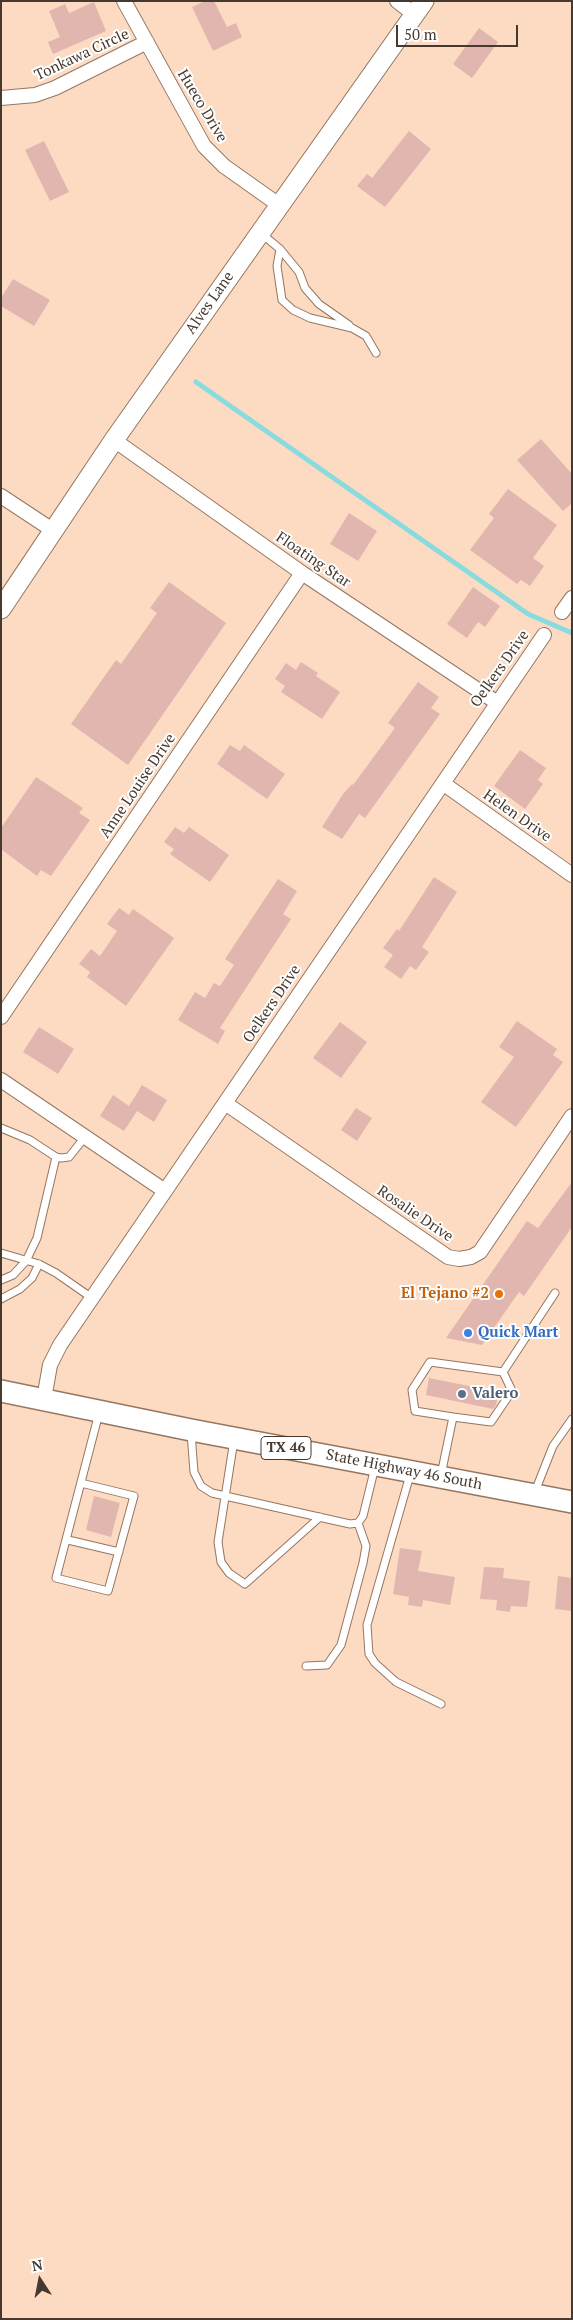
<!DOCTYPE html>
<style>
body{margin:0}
#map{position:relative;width:573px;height:2320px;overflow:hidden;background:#fddbc3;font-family:"PT Serif",serif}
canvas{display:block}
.frame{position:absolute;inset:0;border:2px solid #46392f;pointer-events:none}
.north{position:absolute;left:15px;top:2255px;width:50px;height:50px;-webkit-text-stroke:4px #fff;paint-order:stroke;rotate:349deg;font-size:14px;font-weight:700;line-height:20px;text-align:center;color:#46392f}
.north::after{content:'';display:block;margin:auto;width:18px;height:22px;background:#46392f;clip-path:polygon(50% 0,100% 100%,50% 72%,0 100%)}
.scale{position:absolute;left:396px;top:25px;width:122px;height:22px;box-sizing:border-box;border:2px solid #46392f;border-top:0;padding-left:6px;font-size:15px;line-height:18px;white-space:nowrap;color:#46392f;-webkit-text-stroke:4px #fff;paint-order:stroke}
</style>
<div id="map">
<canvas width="573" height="2320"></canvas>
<div class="frame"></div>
<div class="north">N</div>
<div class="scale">50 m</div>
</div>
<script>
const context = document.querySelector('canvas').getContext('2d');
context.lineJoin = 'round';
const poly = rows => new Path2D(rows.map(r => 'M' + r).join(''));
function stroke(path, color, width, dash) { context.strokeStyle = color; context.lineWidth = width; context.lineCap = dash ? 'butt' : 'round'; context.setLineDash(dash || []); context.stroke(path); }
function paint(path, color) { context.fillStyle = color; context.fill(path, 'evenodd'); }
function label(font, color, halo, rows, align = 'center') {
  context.font = font + ' "PT Serif",serif'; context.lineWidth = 4; context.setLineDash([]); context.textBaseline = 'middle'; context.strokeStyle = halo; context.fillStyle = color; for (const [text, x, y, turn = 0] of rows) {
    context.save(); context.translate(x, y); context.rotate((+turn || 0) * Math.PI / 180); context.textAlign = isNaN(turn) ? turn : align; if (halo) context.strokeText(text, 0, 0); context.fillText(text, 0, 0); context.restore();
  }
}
const stream = poly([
 [196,382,528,614,572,633]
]);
const building = poly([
 [205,1,214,1,227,27,236,23,242,37,213,51,192,7],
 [94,2,106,31,53,54,48,42,60,37,49,11,65,4,69,13],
 [479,28,498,42,472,78,453,64],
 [409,131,431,149,385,207,357,186,367,174,372,178],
 [44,141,69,192,50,201,25,150],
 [13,279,50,300,34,326,1,306,1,298],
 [541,439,572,474,572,503,563,511,517,460],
 [508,489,557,525,533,558,544,566,530,586,521,580,517,584,470,550,494,518,489,514],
 [349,513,377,531,358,561,330,544],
 [169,582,226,623,128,765,71,724,116,660,121,664,157,613,150,608],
 [473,587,500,606,485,627,478,622,467,638,447,624],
 [301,662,318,673,316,676,340,692,322,719,281,692,285,686,275,679,286,663,296,670],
 [418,682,439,697,431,708,440,714,365,818,359,814,342,839,322,827,343,794,352,784,353,785,395,728,388,723],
 [230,745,240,751,244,745,285,774,267,799,217,764],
 [520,750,546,768,538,780,543,784,525,809,494,786],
 [36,777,83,808,79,813,90,820,51,876,41,870,37,876,1,849,1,828],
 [175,827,184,833,189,827,229,855,210,882,170,854,174,849,164,842],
 [434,877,457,892,422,947,429,952,416,970,410,966,401,979,384,967,393,955,383,948,397,929,399,931],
 [278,879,297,891,283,914,291,919,220,1028,225,1031,218,1044,178,1020,195,992,205,998,214,983,220,986,234,965,225,959],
 [119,908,129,915,133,909,174,938,126,1006,87,977,90,972,79,964,91,949,100,956,117,931,107,924],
 [517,1021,557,1049,553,1055,563,1062,516,1127,481,1102,514,1057,499,1047],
 [340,1022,367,1042,341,1078,313,1058],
 [39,1027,74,1049,58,1074,23,1052],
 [142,1085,167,1100,154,1122,137,1111,124,1131,100,1116,113,1095,129,1106],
 [356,1108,372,1118,357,1141,341,1130],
 [572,1182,572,1227,524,1296,519,1292,482,1345,446,1338,527,1221,538,1228],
 [429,1378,499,1392,496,1405,493,1409,426,1395],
 [94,1496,120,1503,111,1537,86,1530],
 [400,1548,422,1551,418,1571,455,1577,450,1605,423,1600,422,1607,408,1605,409,1597,393,1594],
 [484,1567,504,1568,503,1578,530,1581,527,1607,511,1606,510,1612,496,1610,497,1600,480,1599],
 [558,1576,572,1578,572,1611,555,1609]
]);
const lane = poly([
 [262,234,280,249,277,266,282,300,293,310,310,318,352,328,366,336,376,353],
 [280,249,299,272,305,288,319,304,349,325],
 [1,1128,30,1140,56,1157,61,1158,69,1157,85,1137],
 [1,1253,39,1264,56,1273,92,1298],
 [1,1280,13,1275,26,1261,37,1238,56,1157],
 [1,1299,20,1289,32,1278,39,1264],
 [453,1417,415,1411,412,1390,430,1362,503,1372],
 [191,1433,194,1472,201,1486,212,1493,350,1524,358,1523,363,1516,375,1467],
 [234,1440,218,1542,221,1562,229,1573,245,1584,320,1517],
 [410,1475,367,1625,369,1654,375,1663,396,1682,441,1704],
 [441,1475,453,1417,491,1422,512,1391,503,1372,555,1293],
 [81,1483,134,1496,108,1591,56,1578,99,1413],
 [534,1494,553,1446,572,1419],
 [68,1540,119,1552],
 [306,1666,327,1665,341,1645,363,1563,366,1546,358,1523]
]);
const street = poly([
 [124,1,204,146,224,166,279,205],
 [397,1,415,15],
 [1,98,35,95,55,88,147,42],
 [114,440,302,573,496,702],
 [1,496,54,531],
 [562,612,572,598],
 [444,784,572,875],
 [1,1017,302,573],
 [1,1080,165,1191],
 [225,1103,448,1257,459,1259,471,1257,480,1252,572,1116],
 [44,1399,50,1365,60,1345,544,635]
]);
const secondary = poly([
 [1,609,114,440,424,1]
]);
const primary = poly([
 [1,1391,191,1430,572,1502]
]);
const markers = [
 [499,1294,5,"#e8710a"],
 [468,1333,5,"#3f7fe0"],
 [462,1394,5,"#5c6f8a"]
];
const shields = [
 [286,1448,50]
];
const shieldNames = [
 ["TX 46",286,1448]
];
const streetNames = [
 ["Tonkawa Circle",82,55,-25],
 ["Hueco Drive",202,106,59],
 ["Alves Lane",210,303,-55],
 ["Floating Star",313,560,34],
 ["Oelkers Drive",500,669,-55],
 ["Anne Louise Drive",138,786,-56],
 ["Helen Drive",517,816,35],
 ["Oelkers Drive",272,1004,-56],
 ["Rosalie Drive",415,1214,34],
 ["State Highway 46 South",404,1470,11]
];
const foodNames = [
 ["El Tejano #2",489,1294]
];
const shopNames = [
 ["Quick Mart",478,1333]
];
const serviceNames = [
 ["Valero",472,1394]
];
stroke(stream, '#8adbde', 5);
paint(building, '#e0b6af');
stroke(lane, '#957660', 9);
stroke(street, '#957660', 16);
stroke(secondary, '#957660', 21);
stroke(primary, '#957660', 24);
stroke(lane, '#fff', 7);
stroke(street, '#fff', 14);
stroke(secondary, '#fff', 19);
stroke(primary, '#fff', 21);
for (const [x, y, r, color] of markers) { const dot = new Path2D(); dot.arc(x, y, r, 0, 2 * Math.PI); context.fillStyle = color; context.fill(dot); stroke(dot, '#fff', 2); }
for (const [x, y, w] of shields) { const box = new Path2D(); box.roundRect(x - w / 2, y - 11.5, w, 23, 4); context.fillStyle = '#fff'; context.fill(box); stroke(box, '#46392f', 1); }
label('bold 14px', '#46392f', null, shieldNames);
label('15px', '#46392f', '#fff', streetNames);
label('bold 15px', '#c56008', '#fff', foodNames, 'right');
label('bold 15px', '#366cbe', '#fff', shopNames, 'left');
label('bold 15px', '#4e5e75', '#fff', serviceNames, 'left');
</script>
